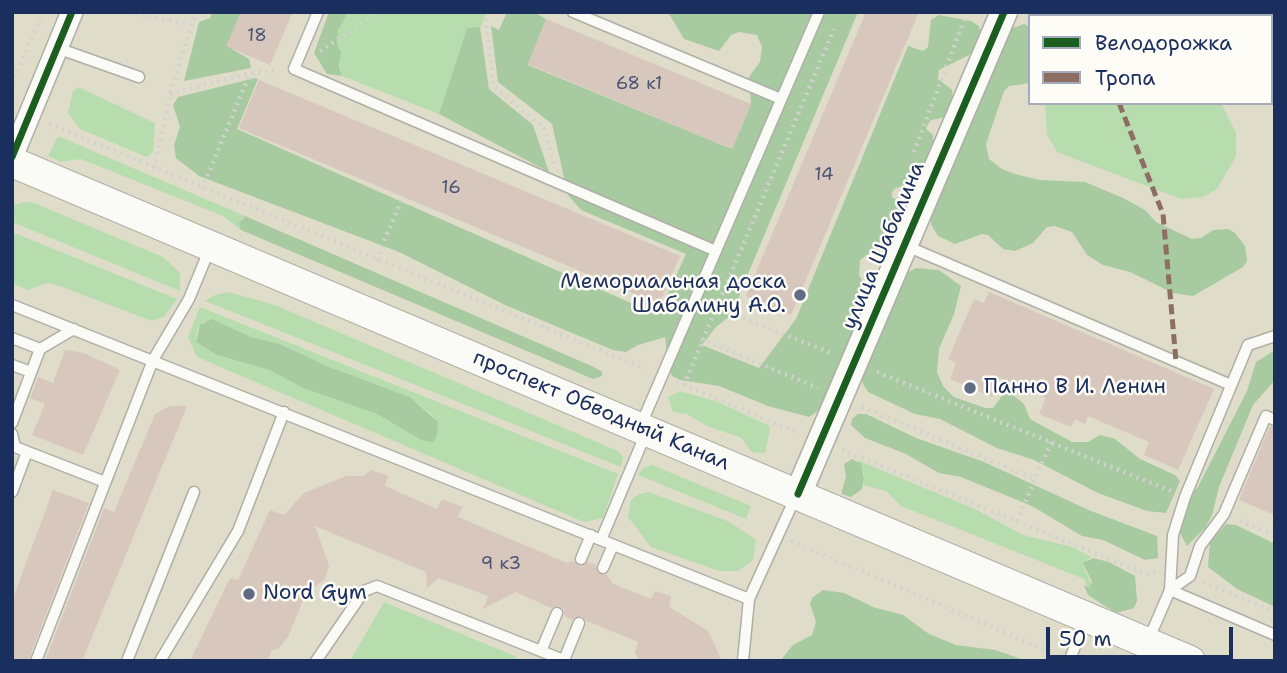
<!DOCTYPE html>
<meta charset="utf-8">
<style>
body{margin:0}
#map{position:relative;width:1287px;height:673px;overflow:hidden;background:#e0dcca;font-family:"Shantell Sans",sans-serif}
canvas{display:block}
.frame{position:absolute;inset:0;border:14px solid #1b2f5e;pointer-events:none}
.legend{position:absolute;left:1028px;top:14px;width:245px;height:91px;box-sizing:border-box;background:#fdfcf7;border:2px solid #a3aaba;margin:0;padding:9px 12px;list-style:none;font-size:21px;color:#1b2f5e}
.legend li{display:flex;align-items:center;gap:14px;height:35px}
.legend b{width:35px;border:2px solid #a3aaba}
.scale{position:absolute;left:1046px;top:627px;width:187px;height:32px;box-sizing:border-box;border:4px solid #1b2f5e;border-top:0;padding-left:9px;font-size:21px;line-height:24px;white-space:nowrap;color:#1b2f5e;-webkit-text-stroke:5px #fdfcf7;paint-order:stroke}
</style>
<div id="map">
<canvas width="1287" height="673"></canvas>
<div class="frame"></div>
<ul class="legend">
<li><b style="height:9px;background:#1b5e20"></b>Велодорожка</li>
<li><b style="height:9px;background:#8d6e63"></b>Тропа</li>
</ul>
<div class="scale">50 m</div>
</div>
<script>
const context = document.querySelector('canvas').getContext('2d');
context.lineJoin = 'round';
function paint(path, color) { context.fillStyle = color; context.fill(path, 'evenodd'); }
const poly = rows => new Path2D(rows.map(r => 'M' + r).join(''));
function stroke(path, color, width, dash) { context.strokeStyle = color; context.lineWidth = width; context.lineCap = dash ? 'butt' : 'round'; context.setLineDash(dash || []); context.stroke(path); }
function label(font, color, halo, rows, align = 'center') {
  context.font = font + ' "Shantell Sans",sans-serif'; context.lineWidth = 5; context.setLineDash([]); context.textBaseline = 'middle'; context.strokeStyle = halo; context.fillStyle = color; for (const [text, x, y, turn = 0] of rows) {
    context.save(); context.translate(x, y); context.rotate((+turn || 0) * Math.PI / 180); context.textAlign = isNaN(turn) ? turn : align; if (halo) context.strokeText(text, 0, 0); context.fillText(text, 0, 0); context.restore();
  }
}
const green = poly([
 [348,12,486,12,481,27,467,28,439,114,342,76,336,44,338,26],
 [78,87,155,123,153,152,147,157,80,129,68,113,73,91],
 [1045,103,1221,103,1236,133,1236,156,1217,189,1203,197,1181,199,1057,152,1047,135],
 [58,136,245,216,241,219,241,230,223,216,81,159,61,162,48,156],
 [25,202,34,203,163,257,180,273,180,291,12,222,12,205],
 [12,232,177,299,164,317,152,321,57,285,47,283,28,290,12,283],
 [229,292,275,305,618,451,623,457,621,467,205,301,215,295],
 [200,307,618,474,603,518,584,522,197,357,188,337],
 [205,321,251,337,280,344,327,366,410,397,433,416,438,429,421,440,377,414,303,388,269,370,217,355,196,342,197,330],
 [680,391,715,401,768,425,770,429,765,453,751,452,742,438,707,426,687,414,673,412,668,397],
 [857,460,975,509,1023,535,1072,547,1091,557,1083,564,1092,586,1088,589,1084,579,901,506,886,491,864,485,864,474],
 [652,465,751,506,746,519,638,475,643,468],
 [649,492,730,522,756,540,753,560,738,571,719,571,651,547,628,517,631,500,639,494],
 [384,602,515,656,518,661,350,661]
]);
const forest = poly([
 [212,12,241,12,227,46,249,59,251,68,184,81,199,22,210,18],
 [329,12,348,12,338,30,337,44,341,52,339,66,342,76,327,74,314,53],
 [507,12,534,12,546,19,528,65,732,149,751,104,749,77,760,62,762,47,757,35,739,32,731,35,719,51,684,39,668,12,858,12,740,293,734,313,716,327,702,345,759,368,796,319,908,46,923,51,928,47,931,20,939,15,971,21,979,26,981,34,971,54,939,70,938,79,952,90,953,99,946,117,931,120,928,124,926,129,933,135,933,149,923,182,896,188,892,192,892,197,903,204,906,212,892,247,872,251,860,260,859,275,870,294,822,408,809,417,768,406,719,386,680,380,672,376,668,364,665,337,638,345,626,352,613,350,505,305,399,252,199,176,176,158,174,145,180,127,173,105,178,97,255,78,258,79,237,129,658,315,686,254,581,210,568,195,552,124,498,82,491,26,499,30],
 [1024,24,1030,27,1030,83,1009,86,1004,91,986,144,989,159,1002,169,1018,175,1040,180,1085,182,1123,198,1145,210,1156,222,1192,239,1201,238,1213,230,1228,229,1235,233,1245,246,1247,261,1243,267,1193,296,1173,293,1130,272,1103,265,1087,255,1072,232,1055,226,1047,227,1033,243,1015,251,1003,249,988,235,982,234,955,244,938,236,931,224,931,211,1010,29],
 [480,27,489,89,533,125,549,172,439,114,467,28],
 [245,216,596,368,602,372,602,376,593,379,241,230,239,223],
 [916,268,939,270,961,286,954,314,939,349,937,372,943,386,954,397,985,408,993,408,1005,392,1012,394,1024,404,1030,419,1072,442,1088,442,1100,435,1115,439,1140,459,1175,475,1180,481,1166,513,1147,511,1098,493,1034,460,997,448,940,419,915,414,868,392,862,382,862,368,893,307,903,275],
 [212,319,251,337,280,344,327,366,410,397,438,422,437,436,433,442,421,440,377,414,303,388,269,370,217,355,196,342,200,325],
 [1275,350,1275,380,1253,405,1219,487,1212,515,1205,528,1187,546,1179,531,1191,494,1198,487,1247,391,1256,362],
 [858,414,866,414,916,438,984,462,1091,511,1157,536,1158,558,1145,560,1103,540,1082,536,1032,506,961,477,939,473,906,454,865,438,851,425,852,419],
 [852,459,861,464,864,479,862,489,851,497,842,494,842,490,846,477,844,464],
 [1226,524,1236,525,1275,544,1275,607,1237,589,1208,567,1210,542],
 [1093,558,1109,562,1135,576,1137,601,1134,608,1116,613,1088,595,1084,585,1089,588,1092,582,1083,563],
 [823,590,844,593,873,607,903,615,929,634,956,645,995,650,1027,661,780,661,793,645,812,635,816,622,810,604,812,598]
]);
const building = poly([
 [241,12,293,12,270,65,226,46],
 [866,12,919,12,791,315,746,296],
 [546,19,751,104,732,149,528,64],
 [259,80,680,256,659,304,239,128],
 [989,292,1214,389,1178,470,1144,455,1149,442,1088,416,1085,424,1075,419,1071,427,1039,414,1046,398,1000,378,992,397,950,379,956,363,948,359,974,299,984,303],
 [65,350,84,353,120,370,83,455,32,435,45,404,30,398,38,377,53,383],
 [170,406,187,406,82,661,45,661,104,508,114,512,155,414],
 [1270,426,1275,428,1275,515,1239,500],
 [371,470,388,476,385,486,437,509,442,499,462,507,458,517,567,563,573,561,581,567,588,562,596,565,597,573,607,575,613,584,651,599,655,591,671,596,669,607,708,631,722,661,640,661,635,653,638,642,587,621,581,616,572,620,564,616,564,609,559,606,551,608,516,592,483,609,488,596,439,578,427,588,426,572,315,526,329,566,324,580,306,593,288,637,278,649,272,650,267,661,190,661,230,578,238,580,270,510,284,515,304,493,346,476,364,476],
 [53,490,89,503,28,661,12,661,12,601]
]);
const path = poly([
 [128,12,191,25],
 [485,12,494,87,544,128,554,164],
 [320,51,379,12],
 [12,84,43,12],
 [170,94,250,73,278,70],
 [49,124,646,369],
 [914,152,967,12],
 [154,168,170,94,196,12],
 [202,189,250,73],
 [376,260,403,197],
 [717,308,834,354],
 [701,339,818,388],
 [877,372,1171,491],
 [677,382,798,433],
 [684,385,834,29],
 [862,407,1035,479],
 [842,450,1146,574,1155,572],
 [1017,521,1051,442],
 [1240,521,1275,535],
 [791,541,1053,653],
 [1203,582,1275,612]
]);
const service = poly([
 [318,12,294,69,716,251],
 [573,12,781,99],
 [57,48,139,77],
 [904,245,1231,385],
 [12,305,749,599],
 [12,338,40,349,74,329],
 [12,365,31,372],
 [12,423,40,349],
 [640,427,819,12],
 [12,434,15,447,105,482],
 [12,492,27,452],
 [601,540,646,433],
 [581,559,591,535],
 [603,568,613,545],
 [1170,590,1190,576,1200,546,1224,514,1266,416,1275,420],
 [1170,590,1275,635],
 [1148,641,1170,590,1173,535,1185,497,1248,345,1275,336],
 [541,651,557,613],
 [564,660,579,623],
 [36,661,153,360,189,299,210,248],
 [127,661,194,492],
 [160,661,238,531,284,412],
 [316,661,364,591,377,586,566,661],
 [743,661,749,599,796,496],
 [1069,661,1086,620]
]);
const minor = poly([
 [12,157,72,12]
]);
const tertiary = poly([
 [798,494,1004,12]
]);
const secondary = poly([
 [12,162,1190,661]
]);
const quiet = poly([
 [1081,12,1083,16],
 [1119,103,1163,214,1176,361]
]);
const cycleway = poly([
 [12,157,72,12],
 [798,494,1004,12]
]);
const markers = [
 [800,295,7,"#606c84"],
 [970,388,7,"#606c84"],
 [249,594,7,"#606c84"]
];
const numberNames = [
 ["18",257,36],
 ["68 к1",639,84],
 ["14",824,175],
 ["16",451,188],
 ["9 к3",501,564]
];
const streetNames = [
 ["улица Шабалина",884,246,-67],
 ["проспект Обводный Канал",601,411,23]
];
const poiNames = [
 ["Мемориальная доска",786,283,"right"],
 ["Шабалину А.О.",786,307,"right"],
 ["Панно В И. Ленин",984,388],
 ["Nord Gym",263,594]
];
paint(green, '#b7ddae');
paint(forest, '#a7caa1');
paint(building, '#d8c7bc');
stroke(service, '#afaea7', 13);
stroke(minor, '#afaea7', 24);
stroke(tertiary, '#afaea7', 29);
stroke(secondary, '#afaea7', 32);
stroke(path, '#d2d2d0', 4.5, [2, 5]);
stroke(service, '#fafaf7', 10);
stroke(minor, '#fafaf7', 21);
stroke(tertiary, '#fafaf7', 26);
stroke(secondary, '#fafaf7', 30);
stroke(quiet, '#8d6e63', 5, [10, 5]);
stroke(cycleway, '#1b5e20', 7);
for (const [x, y, r, color] of markers) { const dot = new Path2D(); dot.arc(x, y, r, 0, 2 * Math.PI); context.fillStyle = color; context.fill(dot); stroke(dot, '#fdfcf7', 2.5); }
label('18px', '#4a5576', null, numberNames);
label('21px', '#1b2f5e', '#fdfcf7', streetNames);
label('21px', '#1b2f5e', '#fdfcf7', poiNames, 'left');
</script>
